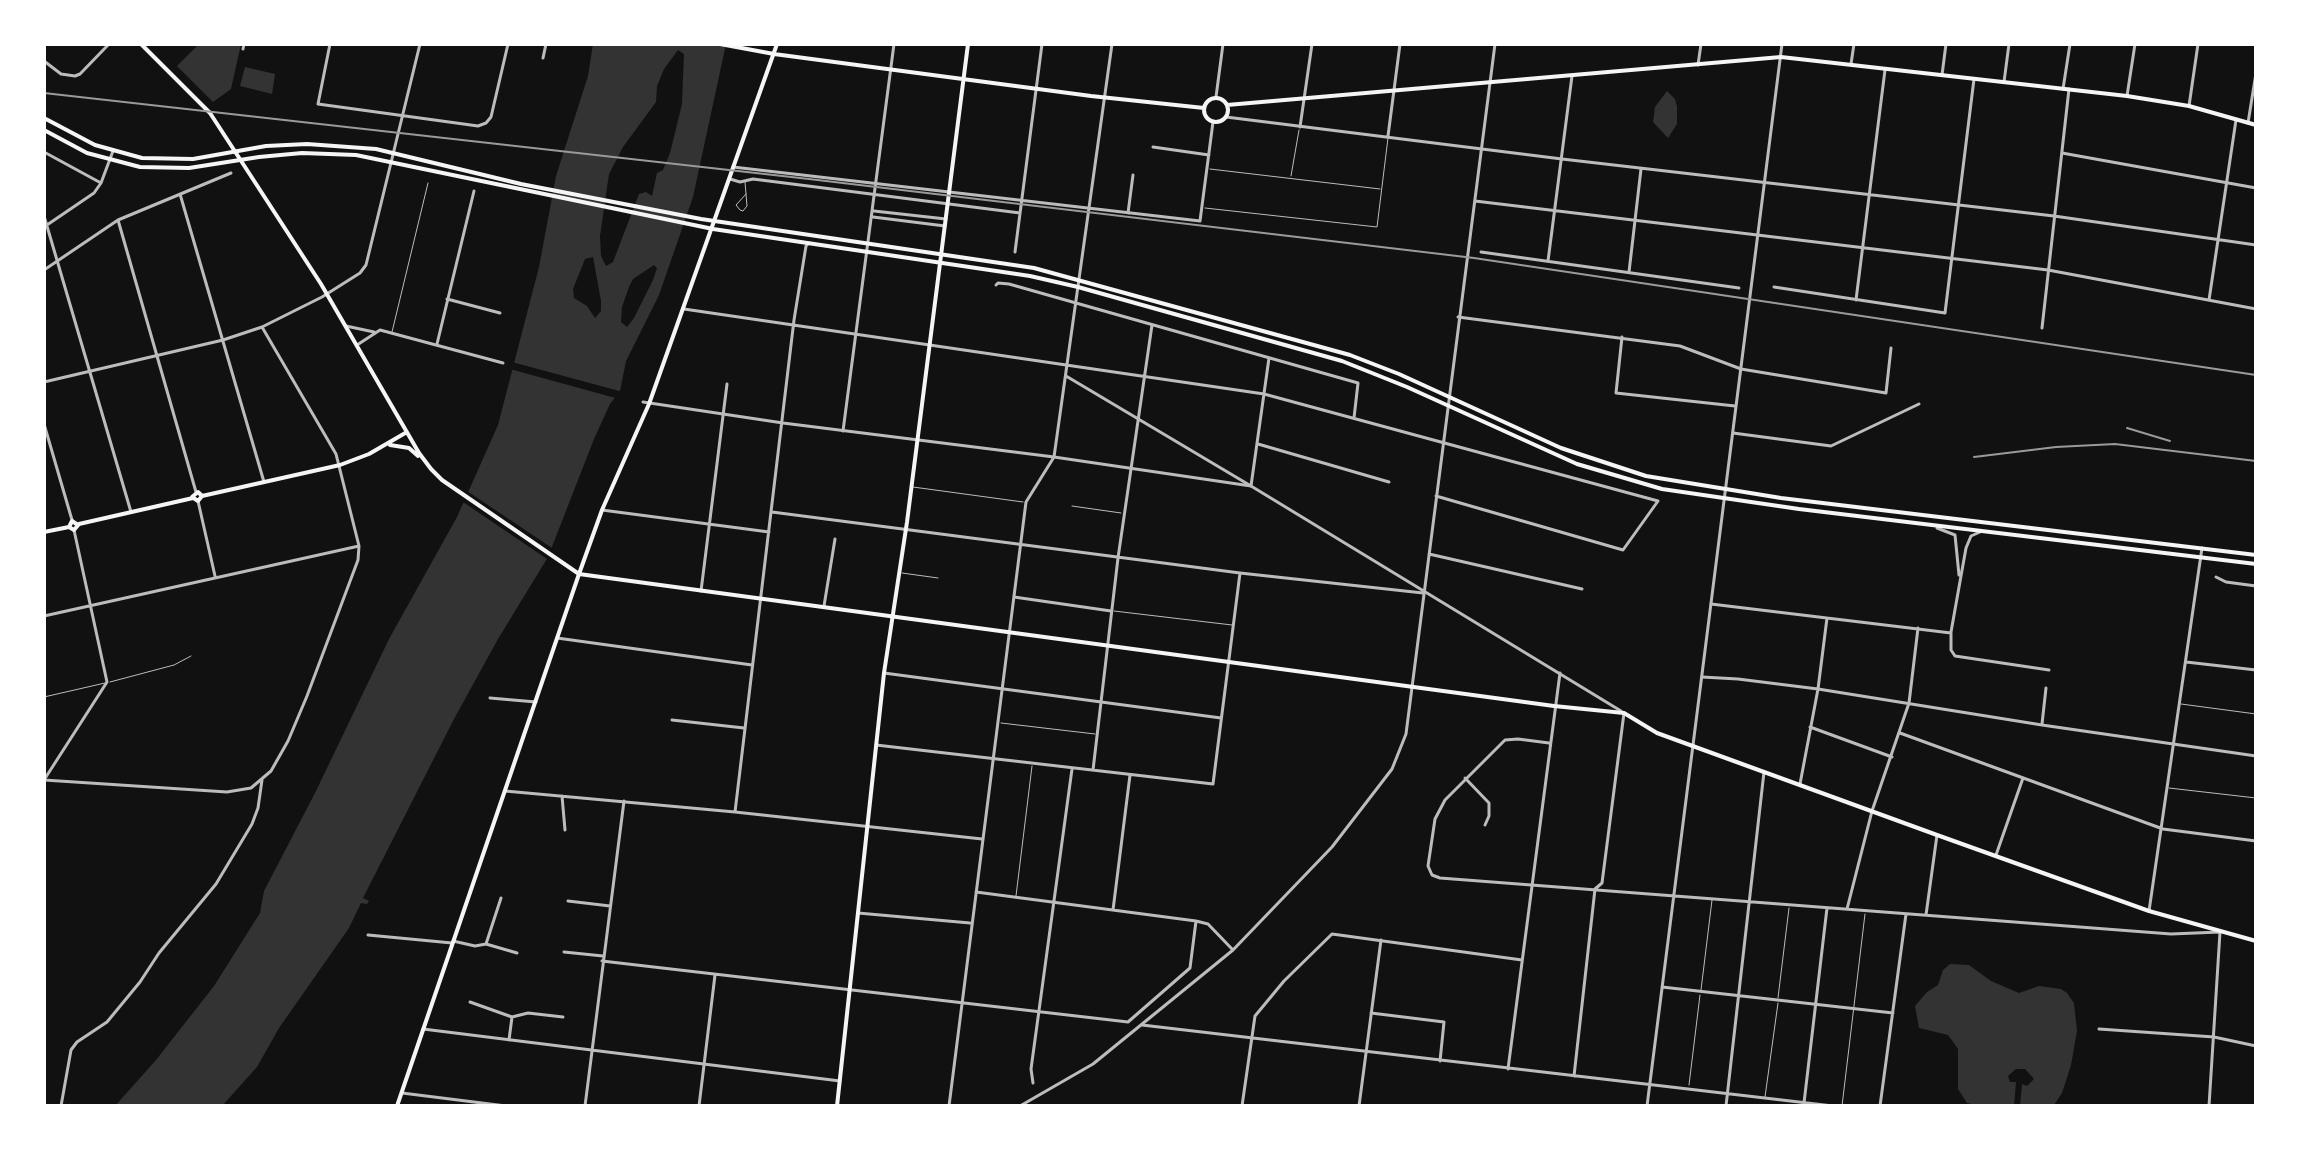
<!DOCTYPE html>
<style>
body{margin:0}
#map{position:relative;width:2300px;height:1150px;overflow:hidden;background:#111;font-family:"Asap Condensed",sans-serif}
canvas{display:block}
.frame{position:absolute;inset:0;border:46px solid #fff;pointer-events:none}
</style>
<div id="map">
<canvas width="2300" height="1150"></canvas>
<div class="frame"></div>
</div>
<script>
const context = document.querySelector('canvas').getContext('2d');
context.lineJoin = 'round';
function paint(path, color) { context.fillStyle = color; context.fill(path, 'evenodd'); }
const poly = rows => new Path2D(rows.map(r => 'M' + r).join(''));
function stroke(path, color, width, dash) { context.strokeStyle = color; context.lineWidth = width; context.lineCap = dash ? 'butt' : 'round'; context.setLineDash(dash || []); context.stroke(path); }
const water = poly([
 [199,44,241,44,231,89,213,102,177,66],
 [593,44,726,44,693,197,659,295,626,361,620,391,610,404,594,439,548,557,498,639,454,719,363,898,369,901,367,904,361,903,349,928,279,1028,257,1067,222,1106,115,1106,156,1060,214,986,260,913,264,891,316,791,389,639,457,517,498,425,539,267,556,176,588,76],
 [678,50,684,54,682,104,670,153,663,170,657,173,652,196,646,192,639,194,613,262,606,266,601,256,600,236,609,174,623,147,656,102,657,86,664,69],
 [593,257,601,301,601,311,595,318,587,306,574,298,573,289,585,259],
 [654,265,657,268,653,280,634,318,627,327,621,322,622,307,629,287,633,279],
 [245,67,275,74,272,94,240,86],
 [1667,91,1675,99,1677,107,1677,124,1668,138,1653,122,1655,107],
 [1950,964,1969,965,1991,981,2019,993,2039,986,2061,989,2067,993,2074,1003,2077,1031,2071,1065,2062,1093,2054,1105,2020,1106,2022,1084,2027,1086,2034,1079,2025,1069,2016,1069,2008,1076,2010,1082,2016,1082,2014,1106,1980,1106,1967,1103,1958,1089,1958,1049,1948,1035,1919,1028,1915,1006,1927,992,1938,985,1943,970]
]);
const pier = poly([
 [512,362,623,392,619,399,510,369],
 [464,489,555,550,550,561,460,500]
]);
const service = poly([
 [1210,169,1380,189],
 [1291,176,1299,130],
 [745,182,746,194,736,205,740,210,743,211,747,206,746,194],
 [1205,208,1377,227,1388,138],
 [392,332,428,183],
 [913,487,1023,502],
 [1072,506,1121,513],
 [902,573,938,578],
 [1114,611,1232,625],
 [110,682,174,665,191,656],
 [44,697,105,683],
 [2181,704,2256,714],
 [1001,723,1095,734],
 [2169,788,2256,798],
 [1016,896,1032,766],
 [1701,990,1712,900],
 [1778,998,1789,908],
 [1689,1085,1700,995],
 [1765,1097,1778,1003],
 [1842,1106,1865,914]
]);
const minor = poly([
 [330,44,318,104,478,126,486,123,491,117,508,44],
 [243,49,244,44],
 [543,58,546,44],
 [44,61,61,74,75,76,80,74,109,44],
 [1851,64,1854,44],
 [1698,65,1701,44],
 [1942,75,1946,44],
 [2004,82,2009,44],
 [2063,89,2070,44],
 [2127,96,2135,44],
 [1216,97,1223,44],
 [2189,106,2198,44],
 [1226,117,1562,159,2054,216,2256,245],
 [2248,123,2256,73],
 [1300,127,1312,44],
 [1388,136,1400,44],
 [1153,147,1209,155],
 [44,152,101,183,113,151],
 [2062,153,2256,188],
 [733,167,1200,221,1213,122],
 [730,179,740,182,753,179,1020,213],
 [180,194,264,482],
 [1475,201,2048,270,2256,309],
 [874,211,946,219],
 [1128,213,1133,175],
 [44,216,131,512],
 [873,217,945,226],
 [118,220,196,492],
 [44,227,94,193,101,183],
 [1015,252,1042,44],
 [1481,252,1739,288],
 [1548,261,1572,76],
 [44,270,118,220,231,173],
 [1629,272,1641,169],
 [996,285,998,283,1009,284,1358,383,1354,418],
 [1774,287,1945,313,1974,79],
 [447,299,500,313],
 [1856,300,1885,70],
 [2209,300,2236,120],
 [684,309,1264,394,1658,501,1623,550,1436,496],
 [1458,317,1680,346,1741,369,1886,393,1891,348],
 [2042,328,2069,89],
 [1622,337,1616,393,1735,406],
 [437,344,474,191],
 [1066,376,1251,486,1269,358],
 [44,382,223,340,262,327,322,297,360,273,366,265,420,44],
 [44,424,72,520],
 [843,431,894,44],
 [1733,433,1831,446,1919,404],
 [1258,444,1389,482],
 [198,501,215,576],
 [602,510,769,532],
 [772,512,1240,573,1423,593],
 [1937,528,1955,535,1959,575],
 [74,530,107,682,44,780,227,792,251,788,271,771,288,741,307,696,358,560,359,546,336,454,262,327],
 [1429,554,1582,589],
 [2216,577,2226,582,2256,586],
 [701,591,727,384],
 [1014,597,1111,611],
 [1711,604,1951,633,1951,650,1955,656,2049,670],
 [824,606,835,539],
 [44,616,359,546],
 [1951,632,1966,548,1971,536,1980,532],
 [557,638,752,665],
 [2186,662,2256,670],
 [884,673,1221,718],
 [1702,677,1738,679,1818,689,2042,725,2256,756],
 [490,698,536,702],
 [672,720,744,728],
 [2042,724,2046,688],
 [1810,727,1892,757],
 [1900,733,2163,829,2256,841],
 [1549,743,1518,739,1505,740,1445,800,1435,819,1428,866,1432,875,1440,878,2171,934,2220,932,2209,1106],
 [876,745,1213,784,1240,573],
 [1093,770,1118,558,1152,325],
 [1465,778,1489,803,1489,816,1485,825],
 [1800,784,1818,689,1827,618],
 [505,791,735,812,982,839],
 [562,796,565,830],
 [735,812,794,320,806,246,809,243],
 [1996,855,2023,778],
 [976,892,1196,921,1208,924,1232,949],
 [568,901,610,906],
 [1847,909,1872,811,1909,703,1918,628],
 [1113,910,1130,775],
 [2149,911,2202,548],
 [858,913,970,923],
 [1926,915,1937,835],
 [368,935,452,943],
 [453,941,475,946,486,944,501,898],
 [486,944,517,953],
 [564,952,603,956],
 [602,961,1128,1022,1190,968,1196,921],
 [1662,987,1893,1013],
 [470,1002,512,1017,528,1013,563,1017],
 [1371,1013,1444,1022,1440,1061],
 [1142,1025,1833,1106],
 [423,1029,840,1081],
 [2099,1029,2214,1037,2256,1046],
 [509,1040,512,1017],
 [1508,1069,1560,673],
 [1574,1076,1595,889,1602,883,1624,713],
 [1033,1083,1031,1069,1072,769],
 [402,1093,506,1106],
 [1804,1103,1827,908],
 [61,1106,71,1050,77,1042,107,1022,140,982,159,953,216,884,252,824,258,808,262,780],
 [585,1106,624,801],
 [699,1106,715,975],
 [949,1106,1026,502,1054,457,1112,44],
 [1020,1106,1093,1064,1233,950,1332,847,1392,769,1406,734,1495,44],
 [1242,1106,1255,1016,1284,981,1332,934,1522,960],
 [1359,1106,1381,940],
 [1647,1106,1693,745],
 [1726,1106,1764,772],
 [1880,1106,1906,914]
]);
const tertiary = poly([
 [346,326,374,332],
 [357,345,380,330,503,363],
 [643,402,783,423,1054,457,1251,486,1621,711],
 [1693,745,1782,44]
]);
const secondary = poly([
 [141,44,210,113,321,284,419,453,431,469,442,480,579,574,1554,706,1624,713,1657,733,1937,835,2149,911,2256,941],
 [720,44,774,54],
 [390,445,409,448,418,456],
 [202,496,198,492,192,497,198,501,202,496,340,465,369,454,407,432],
 [78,525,72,521,69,527,74,530,79,524,193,498],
 [44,532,69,527]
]);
const primary = poly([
 [774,54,1091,96,1204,108],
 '1204 110a12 12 0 1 1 24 0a12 12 0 1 1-24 0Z',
 [1227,105,1781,57,2127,96,2189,106,2256,125],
 [44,118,95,145,142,158,193,159,266,146,307,144,376,149,521,184,701,219,1034,268,1350,355,1399,374,1561,448,1646,476,1781,498,2256,555],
 [44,130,87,153,140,167,189,168,259,157,302,153,356,155,713,229,1030,276,1078,287,1342,361,1407,387,1577,464,1662,489,1799,509,2256,564],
 [397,1106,579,574,602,510,649,404,777,44],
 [837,1106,884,673,907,522,968,44]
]);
const rail = poly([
 [44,93,809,179,1474,258,2256,375],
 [2127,428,2170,441],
 [1974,457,2056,447,2115,444,2256,461]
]);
paint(water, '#333');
paint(pier, '#111');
stroke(service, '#bcbcbc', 1);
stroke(minor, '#bcbcbc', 3);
stroke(tertiary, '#bcbcbc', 3);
stroke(secondary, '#f5f5f5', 4);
stroke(primary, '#f5f5f5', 4);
stroke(rail, '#9a9a9a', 2);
</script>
